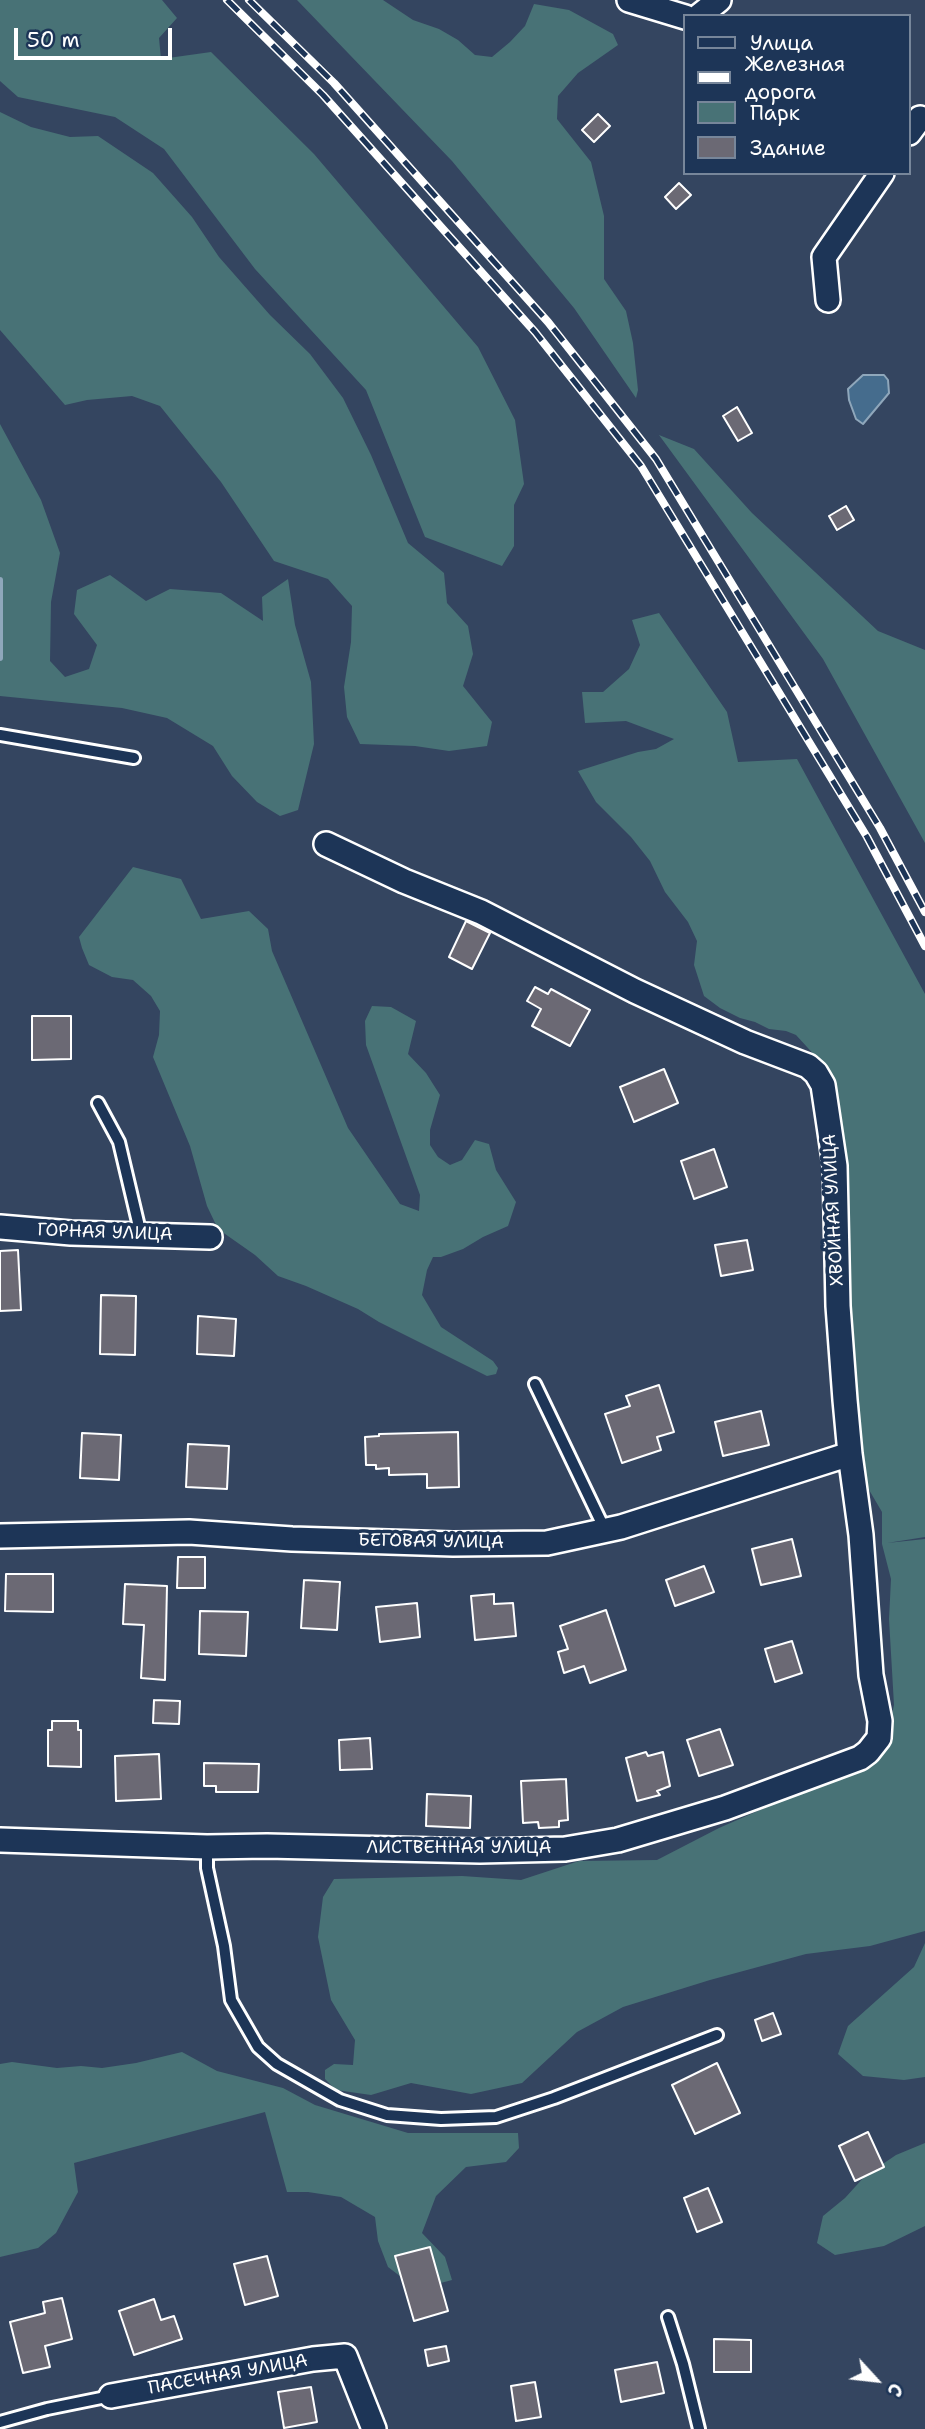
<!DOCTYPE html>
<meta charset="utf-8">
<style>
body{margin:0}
#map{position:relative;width:925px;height:2429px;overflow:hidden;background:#344560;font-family:"Shantell Sans",sans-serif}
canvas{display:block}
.legend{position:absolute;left:683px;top:14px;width:228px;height:161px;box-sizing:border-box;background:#1d3557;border:2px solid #77869a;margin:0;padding:9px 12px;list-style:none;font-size:21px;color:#fff}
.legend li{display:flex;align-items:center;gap:14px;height:35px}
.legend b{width:35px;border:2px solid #77869a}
.north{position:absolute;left:841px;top:2345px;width:70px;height:70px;-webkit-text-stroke:5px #1d3557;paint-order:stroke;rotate:117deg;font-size:19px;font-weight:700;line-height:28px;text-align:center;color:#fff}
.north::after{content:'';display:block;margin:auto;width:24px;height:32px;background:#fff;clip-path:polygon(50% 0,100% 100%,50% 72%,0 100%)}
.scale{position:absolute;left:14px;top:28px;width:158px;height:32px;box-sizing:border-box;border:4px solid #fff;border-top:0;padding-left:9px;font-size:21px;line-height:24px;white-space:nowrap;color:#fff;-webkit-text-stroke:5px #1d3557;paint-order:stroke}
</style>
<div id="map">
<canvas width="925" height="2429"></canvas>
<ul class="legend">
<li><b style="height:9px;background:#1d3557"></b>Улица</li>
<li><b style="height:9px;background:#fff"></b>Железная дорога</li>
<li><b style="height:19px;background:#487276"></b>Парк</li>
<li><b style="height:19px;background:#6b6974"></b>Здание</li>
</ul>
<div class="north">С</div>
<div class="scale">50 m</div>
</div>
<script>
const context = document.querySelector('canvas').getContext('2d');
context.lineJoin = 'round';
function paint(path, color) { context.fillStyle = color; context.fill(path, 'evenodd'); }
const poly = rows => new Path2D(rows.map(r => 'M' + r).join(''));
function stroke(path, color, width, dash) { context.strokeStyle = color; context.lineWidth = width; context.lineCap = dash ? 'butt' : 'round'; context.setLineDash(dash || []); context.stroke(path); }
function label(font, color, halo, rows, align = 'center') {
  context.font = font + ' "Shantell Sans",sans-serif'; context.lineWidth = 7; context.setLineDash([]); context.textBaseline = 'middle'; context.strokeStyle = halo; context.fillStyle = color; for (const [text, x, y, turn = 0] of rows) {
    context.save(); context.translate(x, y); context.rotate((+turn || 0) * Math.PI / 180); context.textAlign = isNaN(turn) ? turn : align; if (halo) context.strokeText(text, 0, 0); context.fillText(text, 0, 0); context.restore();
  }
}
const green = poly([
 [0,0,162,0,177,18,159,38,161,59,211,52,314,154,478,347,515,420,524,484,514,505,514,546,502,566,425,537,366,390,255,269,164,149,115,117,18,97,0,81],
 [297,0,383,0,413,20,439,29,458,40,475,55,492,57,510,42,525,26,534,4,569,10,613,34,618,45,578,73,558,96,557,119,591,162,604,216,604,279,626,311,633,343,638,390,636,398,574,308,452,161],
 [0,112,31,127,70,137,98,136,153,173,192,217,219,257,270,315,310,354,343,398,371,455,408,543,444,573,447,603,468,626,473,654,463,686,492,722,487,746,449,751,415,746,360,744,347,717,344,687,351,642,352,606,328,579,274,561,221,482,160,406,132,396,87,400,65,405,0,330],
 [0,424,41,500,60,553,51,602,50,661,65,677,89,669,97,645,74,614,77,590,110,575,146,601,170,589,221,593,263,621,262,597,288,579,295,625,311,682,314,744,298,810,280,816,257,802,232,776,213,746,167,718,122,708,0,696],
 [659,435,694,449,752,513,878,631,925,650,925,843,823,659],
 [659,613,727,712,738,762,797,759,925,994,925,1537,887,1543,925,1539,925,1931,870,1946,806,1954,710,1980,623,2007,577,2032,522,2083,471,2094,411,2083,371,2095,336,2090,325,2079,325,2070,334,2064,353,2065,355,2040,331,2000,318,1937,323,1897,334,1879,462,1876,521,1880,579,1861,657,1860,719,1828,833,1778,884,1749,894,1705,889,1619,891,1579,882,1544,882,1512,865,1483,865,1461,857,1439,818,1059,796,1035,786,1031,769,1029,755,1022,740,1018,720,1008,704,996,694,965,697,941,688,922,665,892,650,861,631,837,596,802,578,771,638,752,656,749,674,739,626,721,585,723,582,692,603,692,629,669,640,645,632,620],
 [133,867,181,879,201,919,249,911,268,929,272,951,348,1128,400,1204,419,1211,420,1195,366,1045,365,1021,372,1006,391,1007,416,1021,408,1054,426,1073,440,1095,430,1130,430,1145,438,1157,450,1165,462,1160,475,1140,489,1144,496,1170,516,1202,508,1226,483,1237,463,1249,441,1257,433,1257,427,1270,422,1295,441,1327,493,1361,498,1368,496,1374,487,1376,379,1322,358,1309,306,1286,278,1276,255,1255,218,1229,207,1206,190,1146,153,1057,159,1035,160,1011,151,996,133,980,112,977,89,965,82,948,79,937],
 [925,1943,925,2077,904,2080,863,2076,838,2054,848,2026,914,1967],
 [182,2052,217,2071,283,2088,315,2105,408,2133,518,2133,519,2148,506,2162,466,2167,436,2196,422,2233,445,2257,452,2280,433,2285,413,2286,388,2267,378,2241,375,2217,341,2197,308,2192,287,2192,265,2112,74,2163,78,2192,56,2233,38,2248,0,2257,0,2064,12,2062,57,2068,81,2066,102,2068,136,2063],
 [925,2143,925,2226,884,2246,835,2255,817,2243,823,2216,845,2198,865,2176,896,2155]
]);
const water = poly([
 [863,375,884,375,888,380,889,393,863,424,856,419,849,400,848,389,863,375]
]);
const stream = poly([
 [0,580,0,658]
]);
const building = poly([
 [598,114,610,126,594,142,582,130,598,114],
 [679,183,691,195,676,209,665,197,679,183],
 [737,407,752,433,738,441,723,416,737,407],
 [846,506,854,520,837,530,829,516,846,506],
 [466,921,490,933,472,969,449,957,466,921],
 [535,987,548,994,551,989,590,1010,570,1046,532,1026,541,1009,527,1001,535,987],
 [32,1016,71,1016,71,1059,32,1060,32,1016],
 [664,1069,678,1103,634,1122,620,1087,664,1069],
 [714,1149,727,1187,694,1199,681,1161,714,1149],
 [747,1240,753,1270,721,1276,715,1245,747,1240],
 [18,1250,21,1310,0,1311,0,1251,18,1250],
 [101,1295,136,1296,135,1355,100,1354,101,1295],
 [198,1316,236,1319,234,1356,197,1354,198,1316],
 [659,1385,674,1432,657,1437,661,1450,622,1463,605,1414,630,1406,626,1396,659,1385],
 [761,1411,769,1445,723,1456,715,1422,761,1411],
 [458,1432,459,1487,427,1488,427,1474,389,1475,389,1468,376,1469,376,1465,366,1465,365,1437,379,1436,379,1434,458,1432],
 [82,1433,121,1435,119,1480,80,1478,82,1433],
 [188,1444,229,1446,227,1489,186,1487,188,1444],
 [792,1539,801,1576,761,1585,752,1549,792,1539],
 [178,1557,205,1557,205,1588,177,1588,178,1557],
 [704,1566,714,1592,675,1606,666,1580,704,1566],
 [6,1574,53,1574,53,1612,5,1611,6,1574],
 [304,1580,340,1582,337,1630,301,1628,304,1580],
 [125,1584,167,1586,165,1680,141,1678,144,1625,123,1624,125,1584],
 [494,1594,494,1604,513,1603,516,1636,475,1640,471,1596,494,1594],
 [417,1603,420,1637,380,1642,376,1607,417,1603],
 [606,1610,626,1670,590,1683,584,1666,564,1673,558,1652,568,1649,560,1626,606,1610],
 [200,1611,248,1612,246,1656,199,1654,200,1611],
 [792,1641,802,1673,775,1682,765,1649,792,1641],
 [154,1700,180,1701,179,1724,153,1723,154,1700],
 [52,1721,78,1721,78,1730,81,1730,81,1767,48,1766,48,1730,52,1730,52,1721],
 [720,1729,733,1765,699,1776,687,1740,720,1729],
 [370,1738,372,1769,340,1770,339,1740,370,1738],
 [646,1752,648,1756,663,1752,670,1786,657,1791,660,1795,637,1801,626,1758,646,1752],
 [159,1754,161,1799,116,1801,115,1756,159,1754],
 [204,1763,259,1764,258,1792,216,1792,216,1786,204,1786,204,1763],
 [566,1779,568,1820,559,1821,559,1827,539,1828,538,1822,523,1823,521,1781,566,1779],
 [427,1794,471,1796,470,1828,426,1826,427,1794],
 [773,2013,781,2034,762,2041,755,2020,773,2013],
 [717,2063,740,2113,695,2134,672,2085,717,2063],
 [868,2132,884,2167,855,2181,839,2146,868,2132],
 [708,2188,722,2222,697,2232,684,2198,708,2188],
 [430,2247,448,2311,414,2321,395,2256,430,2247],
 [267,2256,278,2296,245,2305,234,2264,267,2256],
 [62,2298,72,2339,45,2346,50,2367,23,2373,10,2322,45,2313,43,2302,62,2298],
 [154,2299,161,2320,174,2316,182,2339,134,2355,119,2311,154,2299],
 [714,2339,751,2340,751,2372,714,2372,714,2339],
 [446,2346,449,2361,428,2366,425,2350,446,2346],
 [657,2362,664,2393,621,2402,615,2370,657,2362],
 [535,2382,541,2417,516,2421,511,2386,535,2382],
 [311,2387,317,2422,284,2428,278,2392,311,2387]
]);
const service = poly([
 [0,735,134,758],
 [98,1103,119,1142,141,1235],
 [535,1384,605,1530],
 [207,1847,207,1868,224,1946,231,2000,258,2047,277,2064,340,2100,387,2115,441,2119,496,2117,554,2098,717,2035],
 [668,2317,683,2364,699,2429],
 [0,2422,47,2409,111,2396]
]);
const minor = poly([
 [629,0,685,17],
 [699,16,719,0],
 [909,133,920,118],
 [828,300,824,257,882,173],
 [0,1227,71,1233,210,1237],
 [0,1536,189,1532,292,1539,453,1544,547,1543,621,1527,850,1454],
 [0,1840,207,1847,267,1846,480,1851,565,1849,618,1840,725,1808,860,1758,868,1752,879,1738,880,1721,871,1675,861,1535,850,1454,845,1400,838,1306,835,1166,823,1085,816,1073,808,1066,745,1042,635,991,481,912,404,881,326,844],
 [111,2396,313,2359,345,2356,374,2429]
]);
const rail = poly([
 [227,0,323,95,535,332,641,466,867,837,925,946],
 [249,0,334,83,548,322,656,459,880,828,925,912]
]);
const streetNames = [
 ["ХВОЙНАЯ УЛИЦА",834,1210,-93],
 ["ГОРНАЯ УЛИЦА",105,1233,2],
 ["БЕГОВАЯ УЛИЦА",431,1542,1],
 ["ЛИСТВЕННАЯ УЛИЦА",459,1848],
 ["ПАСЕЧНАЯ УЛИЦА",228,2375,-10]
];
paint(green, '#487276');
paint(water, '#456c8d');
stroke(water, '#8fa7bb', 2);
stroke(stream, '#8fa7bb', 6);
paint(building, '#6b6974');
stroke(building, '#fff', 2);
stroke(service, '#fff', 16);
stroke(minor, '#fff', 28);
stroke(service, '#1d3557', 10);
stroke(minor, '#1d3557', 23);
stroke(rail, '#fff', 8);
stroke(rail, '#1d3557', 5, [16]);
label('18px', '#fff', '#1d3557', streetNames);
</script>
